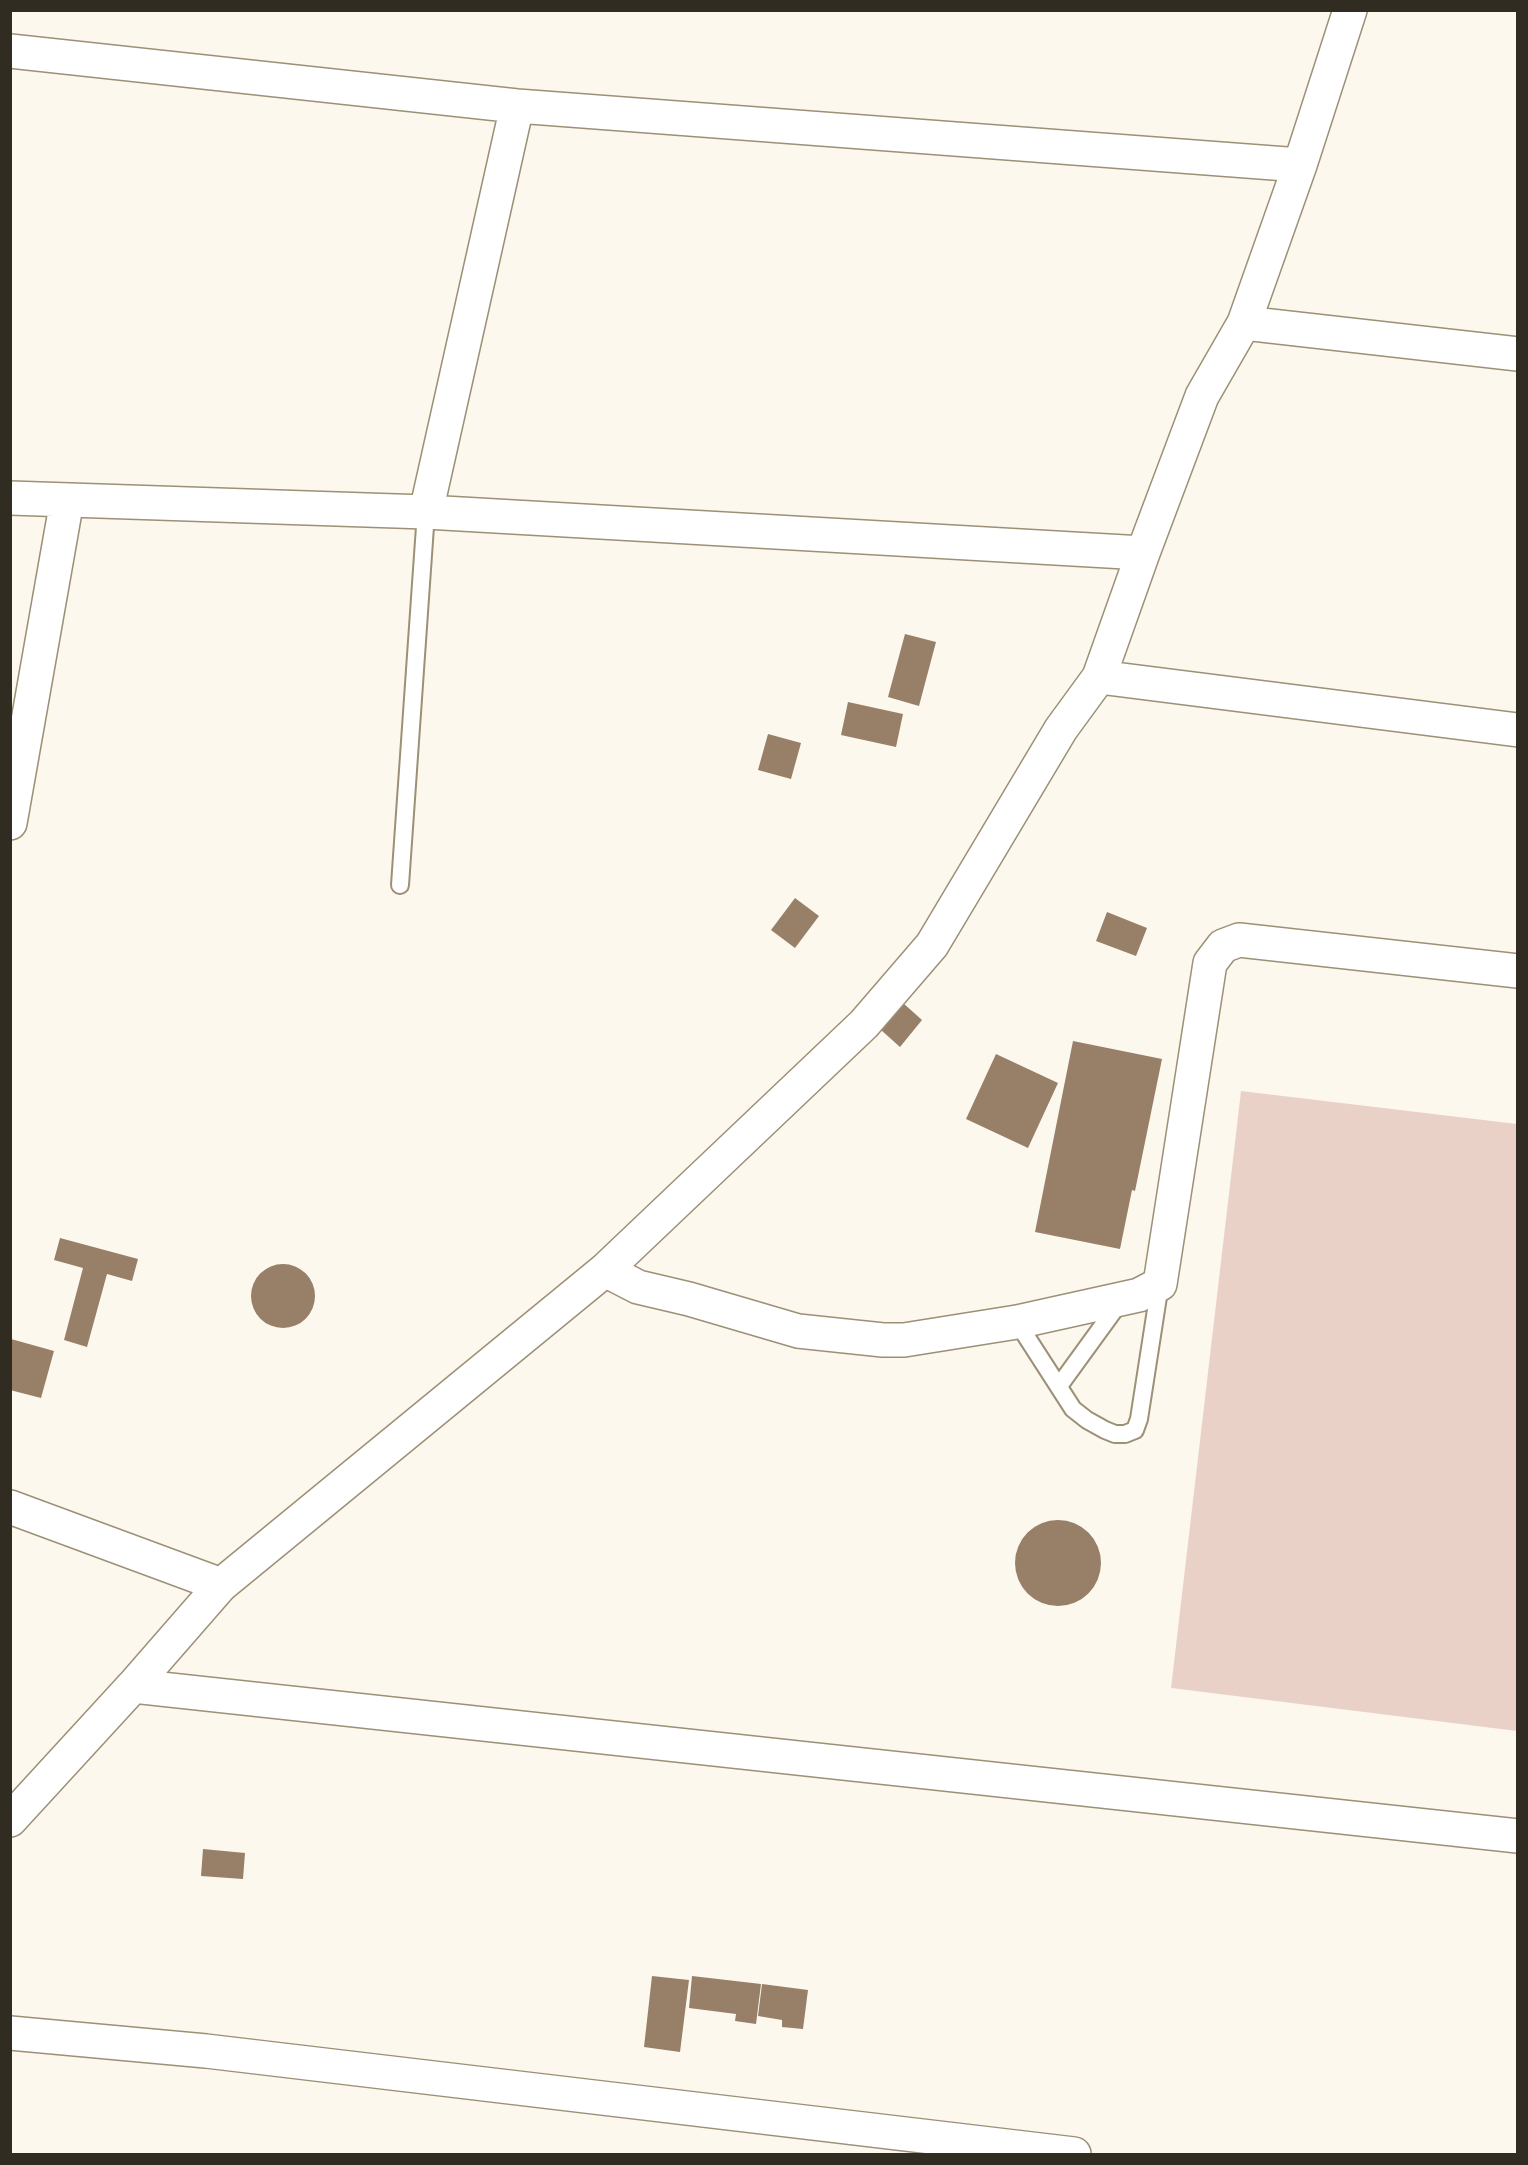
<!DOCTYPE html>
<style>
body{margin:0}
#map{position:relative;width:1528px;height:2165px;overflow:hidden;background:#fdf8ed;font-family:Arial,sans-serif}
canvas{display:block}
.frame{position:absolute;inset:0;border:12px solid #312c21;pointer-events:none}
</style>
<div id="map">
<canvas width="1528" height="2165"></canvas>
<div class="frame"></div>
</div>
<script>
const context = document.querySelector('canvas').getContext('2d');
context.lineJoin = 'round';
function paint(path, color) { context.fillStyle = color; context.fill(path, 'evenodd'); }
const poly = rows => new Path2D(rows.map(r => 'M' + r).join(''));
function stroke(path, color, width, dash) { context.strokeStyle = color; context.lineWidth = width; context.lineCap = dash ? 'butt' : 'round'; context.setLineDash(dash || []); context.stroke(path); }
const green = poly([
 [1241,1091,1517,1124,1517,1731,1171,1688]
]);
const building = poly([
 [905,634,936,642,919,706,888,697],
 [848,702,903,714,896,747,841,735],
 [768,734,801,743,791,779,758,770],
 [795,898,819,916,795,948,771,930],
 [1107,912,1147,928,1136,956,1096,941],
 [903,1003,922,1020,900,1047,881,1030],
 [1073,1041,1162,1059,1135,1191,1132,1190,1120,1249,1035,1232],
 [996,1054,1058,1083,1028,1148,966,1119],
 [60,1238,138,1259,132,1281,107,1274,87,1347,64,1340,83,1268,54,1260],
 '251 1296a32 32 0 1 1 64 0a32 32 0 1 1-64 0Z',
 [11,1339,54,1351,41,1398,10,1390],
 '1015 1563a43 43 0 1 1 86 0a43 43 0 1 1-86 0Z',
 [203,1849,245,1853,243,1879,201,1876],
 [652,1976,689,1980,680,2052,644,2047],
 [692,1976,761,1984,756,2024,735,2021,736,2014,689,2008],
 [762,1984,808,1990,803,2029,782,2027,782,2020,758,2016]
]);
const lane = poly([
 [400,885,426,512],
 [1017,1322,1073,1409,1087,1420,1105,1430,1115,1434,1125,1434,1135,1430,1139,1419,1160,1284],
 [1059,1386,1120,1302]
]);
const street = poly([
 [10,51,517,106,1300,165],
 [1244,323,1518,354],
 [10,498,426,512,1143,553],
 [426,512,517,106],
 [1099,677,1518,730],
 [10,823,67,500],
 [605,1270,638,1287,689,1299,798,1331,883,1340,904,1340,1017,1322,1139,1295,1160,1284,1210,963,1223,946,1239,940,1518,971],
 [10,1507,221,1585],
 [133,1686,1518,1836],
 [10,1820,133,1686,221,1585,605,1270,864,1024,932,945,1061,729,1099,677,1143,553,1202,396,1244,323,1300,165,1350,10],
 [10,2033,206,2051,1074,2154]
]);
paint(green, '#ead1c8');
paint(building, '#987f67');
stroke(lane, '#9c9076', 20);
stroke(street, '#9c9076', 36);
stroke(lane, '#fff', 16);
stroke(street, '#fff', 33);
</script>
